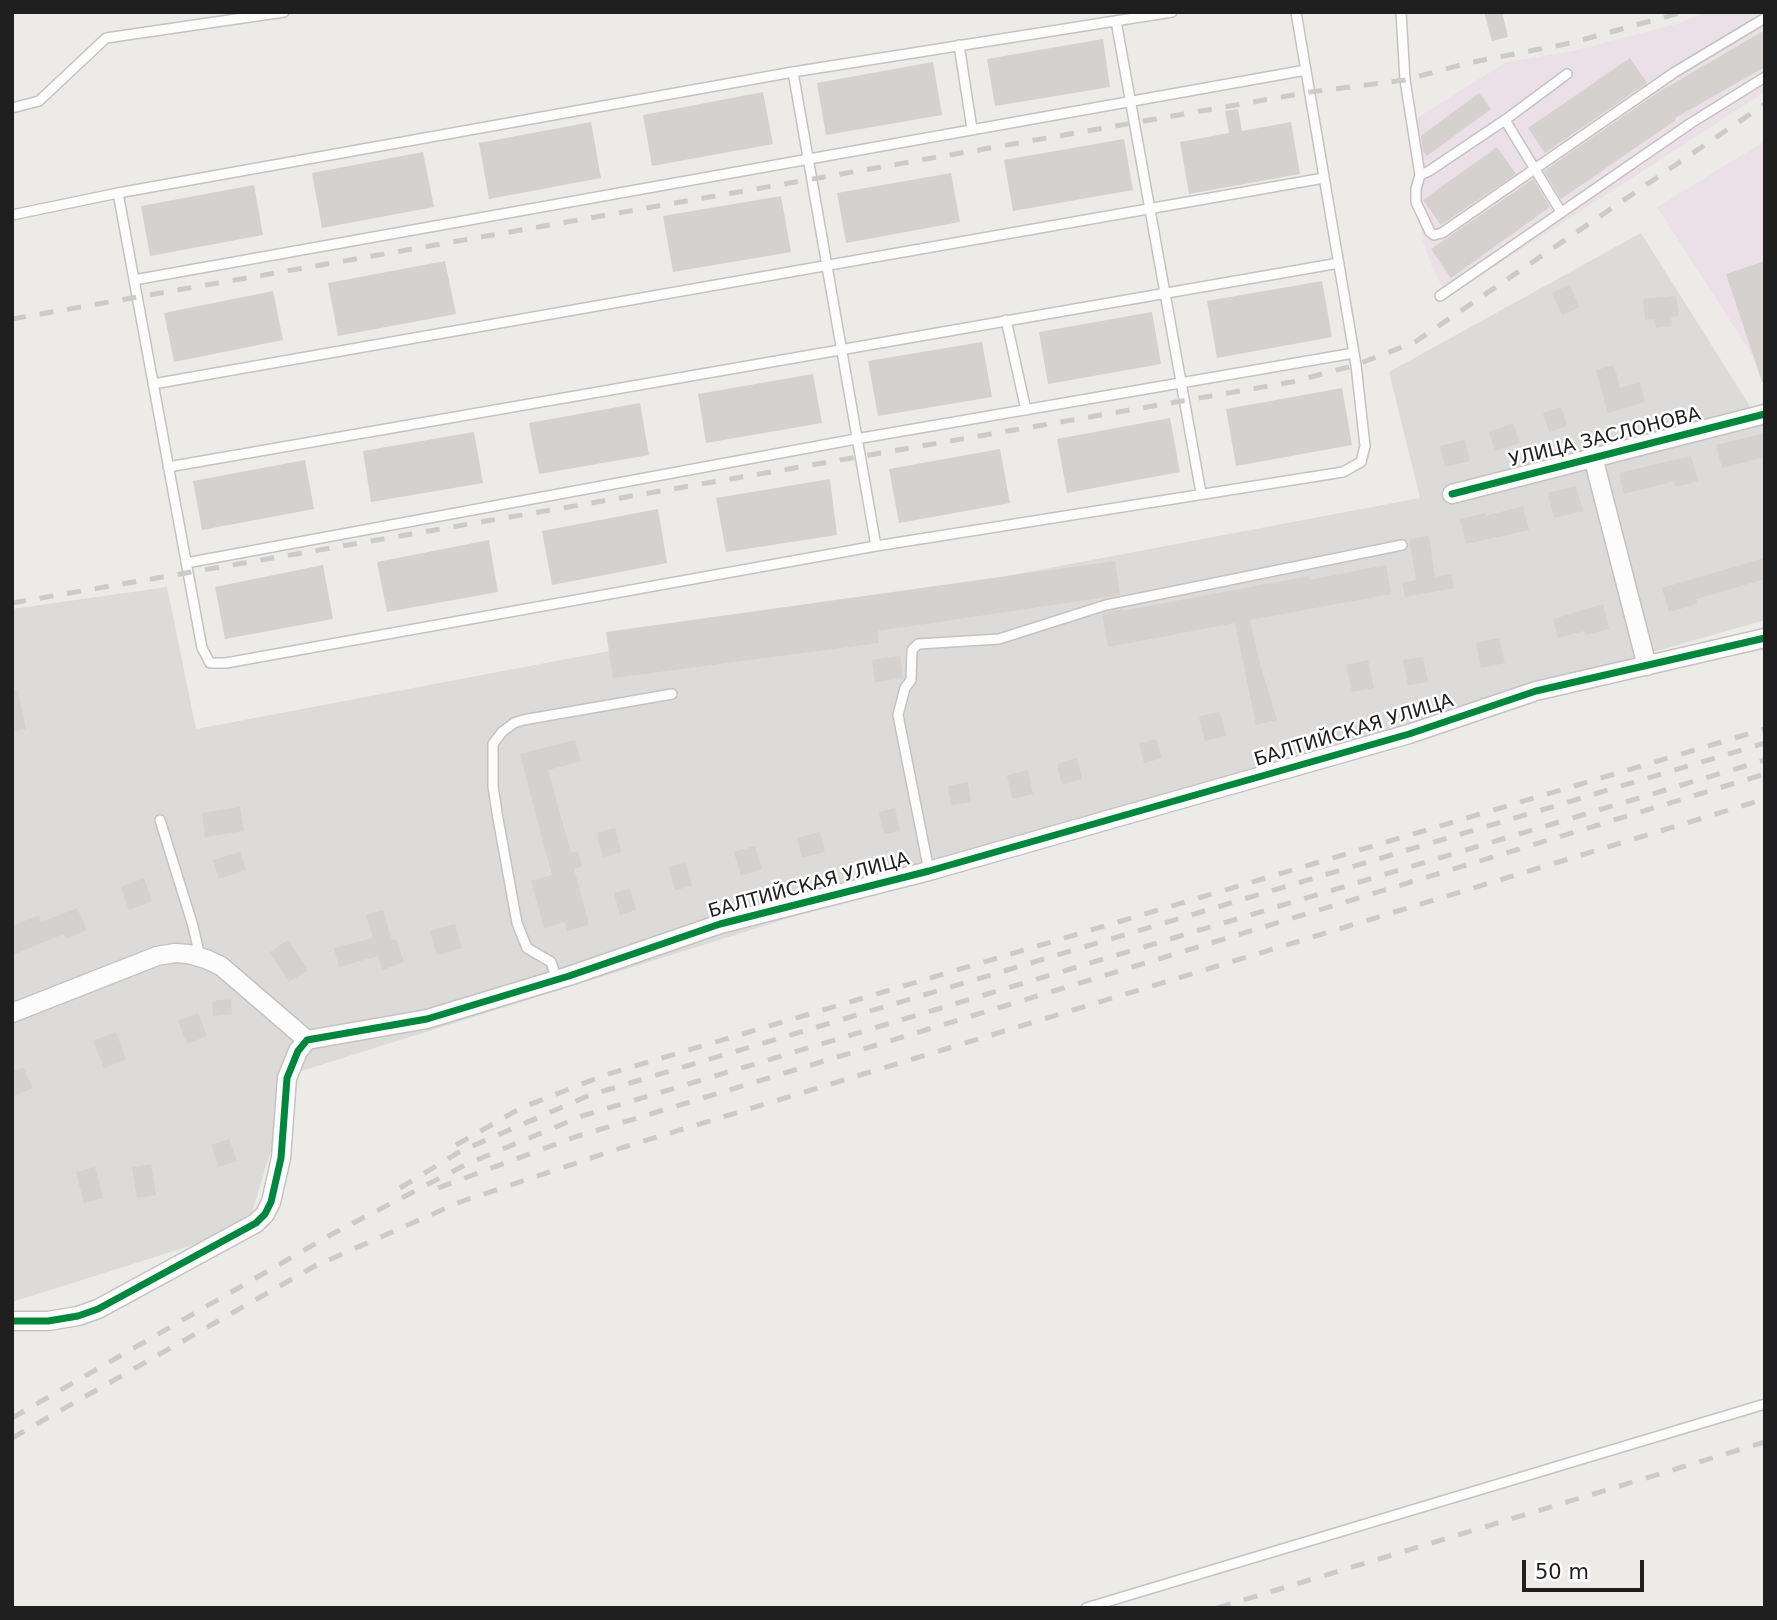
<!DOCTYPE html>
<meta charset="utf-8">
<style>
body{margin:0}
#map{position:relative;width:1777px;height:1620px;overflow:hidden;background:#edebe8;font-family:"DejaVu Sans",sans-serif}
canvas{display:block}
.frame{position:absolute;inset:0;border:14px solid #1f1f1f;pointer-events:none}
.scale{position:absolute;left:1522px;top:1560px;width:122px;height:32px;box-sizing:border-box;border:4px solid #1f1f1f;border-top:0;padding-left:9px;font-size:21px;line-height:24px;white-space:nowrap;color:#1f1f1f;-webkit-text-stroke:5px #fff;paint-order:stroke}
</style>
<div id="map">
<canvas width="1777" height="1620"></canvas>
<div class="frame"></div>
<div class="scale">50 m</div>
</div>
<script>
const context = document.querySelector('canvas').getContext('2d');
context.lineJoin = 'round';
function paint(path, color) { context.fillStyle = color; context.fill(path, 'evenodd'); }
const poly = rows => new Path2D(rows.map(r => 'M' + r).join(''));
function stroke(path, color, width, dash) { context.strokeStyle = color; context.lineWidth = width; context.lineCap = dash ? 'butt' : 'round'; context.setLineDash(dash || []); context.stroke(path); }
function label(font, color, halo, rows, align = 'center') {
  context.font = font + ' "DejaVu Sans",sans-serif'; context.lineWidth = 5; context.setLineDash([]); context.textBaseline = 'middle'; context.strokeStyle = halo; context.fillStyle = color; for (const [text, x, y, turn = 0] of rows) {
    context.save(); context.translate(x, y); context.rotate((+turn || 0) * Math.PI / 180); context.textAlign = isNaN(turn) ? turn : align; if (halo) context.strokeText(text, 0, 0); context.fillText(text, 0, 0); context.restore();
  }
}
const residential = poly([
 [1641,233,1758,419,1765,417,1765,620,1471,704,295,1073,247,1228,12,1302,12,609,167,587,196,729,1420,498,1389,372]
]);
const industrial = poly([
 [1707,12,1765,12,1765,92,1448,297,1433,270,1423,242,1412,121,1506,62,1573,51,1676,24],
 [1765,141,1765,375,1657,207]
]);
const building = poly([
 [1484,12,1502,12,1508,37,1492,41],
 [1765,30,1765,67,1675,118,1676,120,1561,199,1544,171,1657,93],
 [1103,39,1110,87,995,106,987,59],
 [1630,58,1647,83,1545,153,1528,128],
 [933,62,942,115,826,135,817,83],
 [763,92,773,144,652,166,643,115],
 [1479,93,1491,109,1427,156,1423,151,1421,136],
 [1238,109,1242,131,1291,122,1300,174,1189,194,1180,142,1229,133,1225,111],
 [591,122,601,178,489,199,479,143],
 [1124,139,1133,190,1013,211,1004,160],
 [1497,147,1516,174,1441,225,1423,200],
 [423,152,434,207,322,228,312,173],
 [951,173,960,222,846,243,837,193],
 [1533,179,1550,207,1451,278,1431,249],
 [254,185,263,235,150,256,141,206],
 [781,196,791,252,673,272,663,216],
 [445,261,456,314,338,336,328,283],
 [1765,261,1765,382,1762,382,1726,274],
 [1322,281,1332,337,1217,358,1207,301],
 [1569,285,1580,307,1562,315,1552,293],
 [273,291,283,340,174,362,164,313],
 [1676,296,1679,316,1671,317,1672,326,1656,328,1655,319,1645,320,1643,299],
 [1152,312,1161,364,1048,384,1039,332],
 [982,342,992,397,878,416,868,361],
 [1614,365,1620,388,1640,382,1645,402,1608,413,1596,370],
 [813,374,822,423,706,443,698,394],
 [1342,388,1352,445,1236,466,1226,409],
 [640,403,649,455,539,474,529,423],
 [1561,407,1567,426,1549,432,1543,413],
 [1170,418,1180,472,1067,493,1057,439],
 [1513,423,1520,443,1495,451,1489,432],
 [474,432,483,483,371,502,363,451],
 [1765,433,1765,457,1722,468,1716,445],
 [1465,440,1470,461,1445,467,1440,446],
 [1000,449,1010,503,899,523,889,469],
 [1691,456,1698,481,1676,487,1674,481,1624,494,1619,473],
 [305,460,314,509,202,530,193,481],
 [830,479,837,535,726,552,716,498],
 [1576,486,1583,511,1554,518,1548,493],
 [1523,506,1529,530,1466,544,1460,519,1486,513,1486,516],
 [658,509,667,563,552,585,542,531],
 [1429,536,1435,577,1451,574,1454,588,1405,597,1402,583,1416,580,1409,539],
 [489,540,498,592,387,612,377,562],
 [1765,558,1765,579,1696,599,1697,604,1669,612,1662,588],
 [1115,561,1120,595,878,631,879,643,613,678,606,632],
 [323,565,333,619,225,639,215,587],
 [1386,565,1391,594,1250,620,1260,664,1277,720,1256,725,1235,623,1108,647,1102,614,1108,612,1122,609,1122,611,1309,576,1310,580],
 [1603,604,1609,629,1585,635,1584,631,1558,638,1553,619],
 [1499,638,1505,663,1481,668,1476,643],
 [900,656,903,678,875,682,872,660],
 [1423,657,1428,682,1408,685,1403,660],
 [1368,660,1374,688,1352,692,1346,665],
 [12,691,18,691,26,729,12,732],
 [1220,712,1226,736,1205,741,1199,716],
 [1156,739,1162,758,1144,763,1139,744],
 [575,740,581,761,548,770,571,853,578,851,582,866,574,869,589,925,567,931,565,922,544,928,531,881,552,875,520,754],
 [1077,758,1082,779,1062,784,1057,764],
 [1028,770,1033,794,1012,799,1007,775],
 [968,782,971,802,951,805,948,786],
 [240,807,244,831,205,837,202,813],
 [895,808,900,831,884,834,879,812],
 [615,828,621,852,603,857,597,833],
 [820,832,825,852,802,858,797,838],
 [755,846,762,869,741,876,734,852],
 [240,852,246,870,219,879,213,860],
 [686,863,692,886,675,890,669,867],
 [144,878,152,901,129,910,121,887],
 [630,888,636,910,620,915,614,893],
 [77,908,87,930,66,939,64,934,12,955,12,926,39,915,41,922],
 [383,910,392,940,396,939,404,962,382,970,378,956,339,967,334,948,373,938,366,915],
 [455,924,462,948,437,955,430,931],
 [288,940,308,970,289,982,270,952],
 [231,999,232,1014,213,1016,212,1001],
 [198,1013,207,1036,187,1044,178,1021],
 [116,1032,126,1059,104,1068,93,1041],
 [23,1067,33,1088,12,1097,12,1072],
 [229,1139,237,1161,219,1167,211,1145],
 [151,1164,156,1195,137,1198,132,1167],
 [95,1167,103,1198,84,1203,76,1172]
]);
const service = poly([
 [1172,12,793,72,118,193,202,648,210,663,226,663,876,546,1343,472,1361,462,1365,446,1356,365,1296,12],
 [1401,12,1405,80,1420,175,1416,189,1416,202,1430,232,1434,235,1442,233,1675,72,1765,18],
 [1116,21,1201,493],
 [959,45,972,129],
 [793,72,876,546],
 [12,108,39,101,106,38,284,12],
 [1505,120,1561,212],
 [1420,175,1429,171,1505,120,1567,74],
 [12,215,118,193],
 [134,280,1306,70],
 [1440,296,1691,123,1765,77],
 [1006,320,1026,410],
 [153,384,1324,178],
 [168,467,1339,263],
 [186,563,856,439,1354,353],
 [160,820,193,926,200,957],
 [929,871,898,715,905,688,911,680,912,650,918,644,999,639,1106,605,1402,545],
 [557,980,551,962,527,948,517,923,497,813,493,786,493,744,502,732,514,723,523,720,672,694],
 [1086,1608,1765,1404]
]);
const minor = poly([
 [1593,457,1647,666],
 [1452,494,1765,414],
 [12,1013,157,956,175,953,188,954,206,959,221,966,307,1040],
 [12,1321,48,1321,78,1316,98,1309,256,1223,265,1214,271,1202,281,1158,287,1078,298,1051,307,1040,427,1019,569,976,720,924,929,871,1409,734,1536,691,1765,638]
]);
const rail = poly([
 [12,319,1310,92,1405,80,1468,63,1571,43,1683,12],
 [12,603,1292,382,1356,365,1415,342,1765,104],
 [456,1145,521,1108,605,1075,1765,729],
 [400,1188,461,1151,590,1095,1765,743],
 [438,1188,575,1137,1765,774],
 [12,1418,334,1233,467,1164,582,1116,1765,760],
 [12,1438,315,1266,460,1202,621,1148,1765,799],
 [1217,1608,1765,1442]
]);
const cycleway = poly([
 [1452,494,1765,414],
 [12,1321,48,1321,78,1316,98,1309,256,1223,265,1214,271,1202,281,1158,287,1078,298,1051,307,1040,427,1019,569,976,720,924,929,871,1409,734,1536,691,1765,638]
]);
const streetNames = [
 ["УЛИЦА ЗАСЛОНОВА",1605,438,-14],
 ["БАЛТИЙСКАЯ УЛИЦА",1354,731,-17],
 ["БАЛТИЙСКАЯ УЛИЦА",809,886,-15]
];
paint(residential, '#dcdbd9');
paint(industrial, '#ebe0e7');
paint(building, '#d4d1cf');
stroke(service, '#c4c3c2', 12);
stroke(minor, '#c4c3c2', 21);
stroke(service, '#fcfcfc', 9);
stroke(minor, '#fcfcfc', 18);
stroke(rail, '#cbcbca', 5, [14, 14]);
stroke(cycleway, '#00873e', 7);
label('19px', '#1f1f1f', '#fff', streetNames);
</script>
